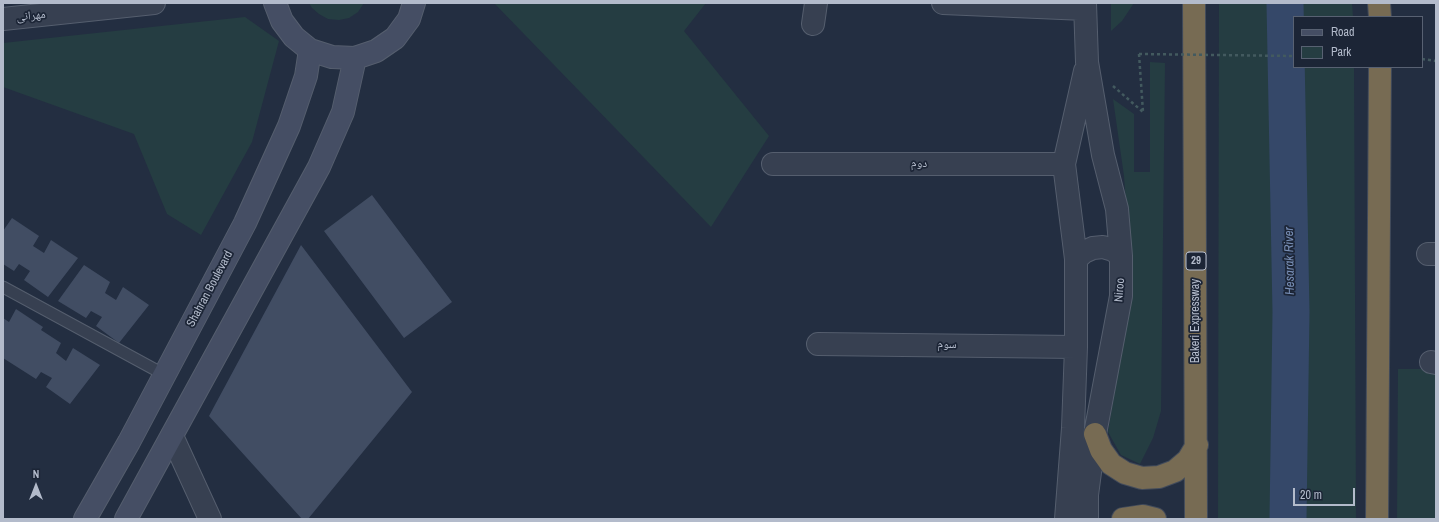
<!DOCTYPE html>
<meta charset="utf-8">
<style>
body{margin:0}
#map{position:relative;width:1439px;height:522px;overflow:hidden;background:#232e41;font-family:"Archivo Narrow",sans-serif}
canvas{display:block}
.frame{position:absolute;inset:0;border:4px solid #b3bbcb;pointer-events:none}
.legend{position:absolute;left:1293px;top:16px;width:130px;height:52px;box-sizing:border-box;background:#1c2536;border:1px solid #586172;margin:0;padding:5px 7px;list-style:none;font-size:12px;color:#b3bbcb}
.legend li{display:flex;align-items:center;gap:8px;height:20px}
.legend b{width:20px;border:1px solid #586172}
.north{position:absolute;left:16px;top:466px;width:40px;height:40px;-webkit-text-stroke:3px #1c2536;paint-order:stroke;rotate:0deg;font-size:11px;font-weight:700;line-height:16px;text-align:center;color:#b3bbcb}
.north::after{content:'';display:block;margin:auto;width:14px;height:18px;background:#b3bbcb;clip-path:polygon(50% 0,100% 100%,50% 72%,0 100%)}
.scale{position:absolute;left:1293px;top:488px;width:62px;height:18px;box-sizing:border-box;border:2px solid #b3bbcb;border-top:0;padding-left:5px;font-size:12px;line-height:14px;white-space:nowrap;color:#b3bbcb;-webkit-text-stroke:3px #1c2536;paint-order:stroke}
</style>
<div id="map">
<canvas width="1439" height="522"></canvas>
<div class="frame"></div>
<ul class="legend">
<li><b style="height:5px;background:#454e64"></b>Road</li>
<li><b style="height:11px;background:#253d42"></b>Park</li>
</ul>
<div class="north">N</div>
<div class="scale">20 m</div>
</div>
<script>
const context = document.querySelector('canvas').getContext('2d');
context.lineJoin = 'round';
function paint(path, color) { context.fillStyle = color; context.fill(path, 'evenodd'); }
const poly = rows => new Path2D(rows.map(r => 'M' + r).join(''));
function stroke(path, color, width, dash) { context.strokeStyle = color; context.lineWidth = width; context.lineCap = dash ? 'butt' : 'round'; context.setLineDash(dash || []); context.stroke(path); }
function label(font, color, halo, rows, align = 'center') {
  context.font = font + ' "Archivo Narrow","Noto Naskh Arabic",sans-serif'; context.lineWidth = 3.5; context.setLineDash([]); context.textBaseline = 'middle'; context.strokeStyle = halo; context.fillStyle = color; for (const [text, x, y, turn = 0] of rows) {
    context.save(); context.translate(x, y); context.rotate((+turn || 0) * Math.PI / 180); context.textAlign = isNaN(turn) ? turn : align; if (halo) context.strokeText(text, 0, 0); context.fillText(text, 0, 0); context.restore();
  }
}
const green = poly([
 [309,3,364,3,358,12,349,18,339,20,328,19,319,14,312,8],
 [494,3,706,3,684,31,769,136,711,227],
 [1111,3,1134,3,1122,21,1111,31],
 [1219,3,1352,3,1353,17,1294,17,1294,67,1354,67,1356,519,1218,519],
 [245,17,279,41,252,142,201,235,167,214,134,134,3,87,3,43],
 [1150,62,1165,63,1161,411,1153,438,1140,464,1121,455,1108,432,1132,286,1124,176,1113,99,1134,114,1134,172,1150,172],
 [1398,369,1436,369,1436,519,1397,519]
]);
const river = poly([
 [1285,3,1291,312,1288,519]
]);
const building = poly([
 [372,195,452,302,404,338,324,231],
 [12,218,39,236,33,246,44,253,51,240,78,258,48,297,24,280,30,271,19,264,14,271,3,264,3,231],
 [301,245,412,392,308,519,302,519,209,416],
 [84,265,110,282,105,293,116,300,123,287,149,305,119,343,96,326,102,317,91,311,86,318,58,301],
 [16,309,43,327,41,330,61,343,56,353,66,361,73,348,100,365,70,404,46,387,52,378,41,372,36,379,3,358,3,318,9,322]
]);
const path = poly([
 [1139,54,1143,112],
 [1422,59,1436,61],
 [1113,86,1143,112]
]);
const lane = poly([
 [3,287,165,375]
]);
const street = poly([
 [943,3,1085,9],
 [1085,3,1087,62,1103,155,1117,209,1121,256,1121,296,1095,434,1087,495,1087,519],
 [3,19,154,3],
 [813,24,816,3],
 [773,164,1064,164],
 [1428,254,1436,254],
 [1076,259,1084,252,1093,248,1103,247,1113,250,1121,256],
 [818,344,1076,347],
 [1431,362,1436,363],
 [172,436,210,519],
 [1066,519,1073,428,1076,347,1076,259,1064,164,1085,71]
]);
const secondary = poly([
 [275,3,282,21,294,37,310,50,332,57,355,58,376,51,395,38,409,19,414,3],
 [85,519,129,442,245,223,289,126,306,76,310,50],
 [126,519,319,167,343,112,355,58]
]);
const highway = poly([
 [1194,3,1196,519],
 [1379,3,1380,17],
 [1095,434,1101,450,1111,464,1125,473,1142,478,1159,477,1175,471,1188,460,1197,445],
 [1123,519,1143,516,1155,519],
 [1377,519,1380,67]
]);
const pathBridge = poly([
 [1139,54,1294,56]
]);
const shields = [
 [1196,261,20]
];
const shieldNames = [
 ["29",1196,261]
];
const streetNames = [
 ["مهرانی",31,16,-6],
 ["دوم",919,164],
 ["Shahran Boulevard",210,289,-62],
 ["Niroo",1120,290,-86],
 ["Bakeri Expressway",1196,321,-90],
 ["سوم",947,345]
];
const waterNames = [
 ["Hesarak River",1290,261,-91]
];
paint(green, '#253d42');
stroke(river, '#354869', 37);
paint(building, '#414d63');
stroke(lane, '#555e6e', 13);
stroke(street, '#555e6e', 24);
stroke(secondary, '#555e6e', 24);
stroke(highway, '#424b5b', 24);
stroke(path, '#435a5f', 2.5, [3, 3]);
stroke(lane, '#374051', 11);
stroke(street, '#374051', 22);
stroke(secondary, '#454e64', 22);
stroke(highway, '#776b53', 22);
stroke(pathBridge, '#435a5f', 2.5, [3, 3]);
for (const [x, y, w] of shields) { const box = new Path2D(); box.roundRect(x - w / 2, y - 9, w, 18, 3); context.fillStyle = '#1c2536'; context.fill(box); stroke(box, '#b3bbcb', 1); }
label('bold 11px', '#b3bbcb', null, shieldNames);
label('12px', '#b3bbcb', '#1c2536', streetNames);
label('italic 13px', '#788eb5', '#1c2536', waterNames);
</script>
